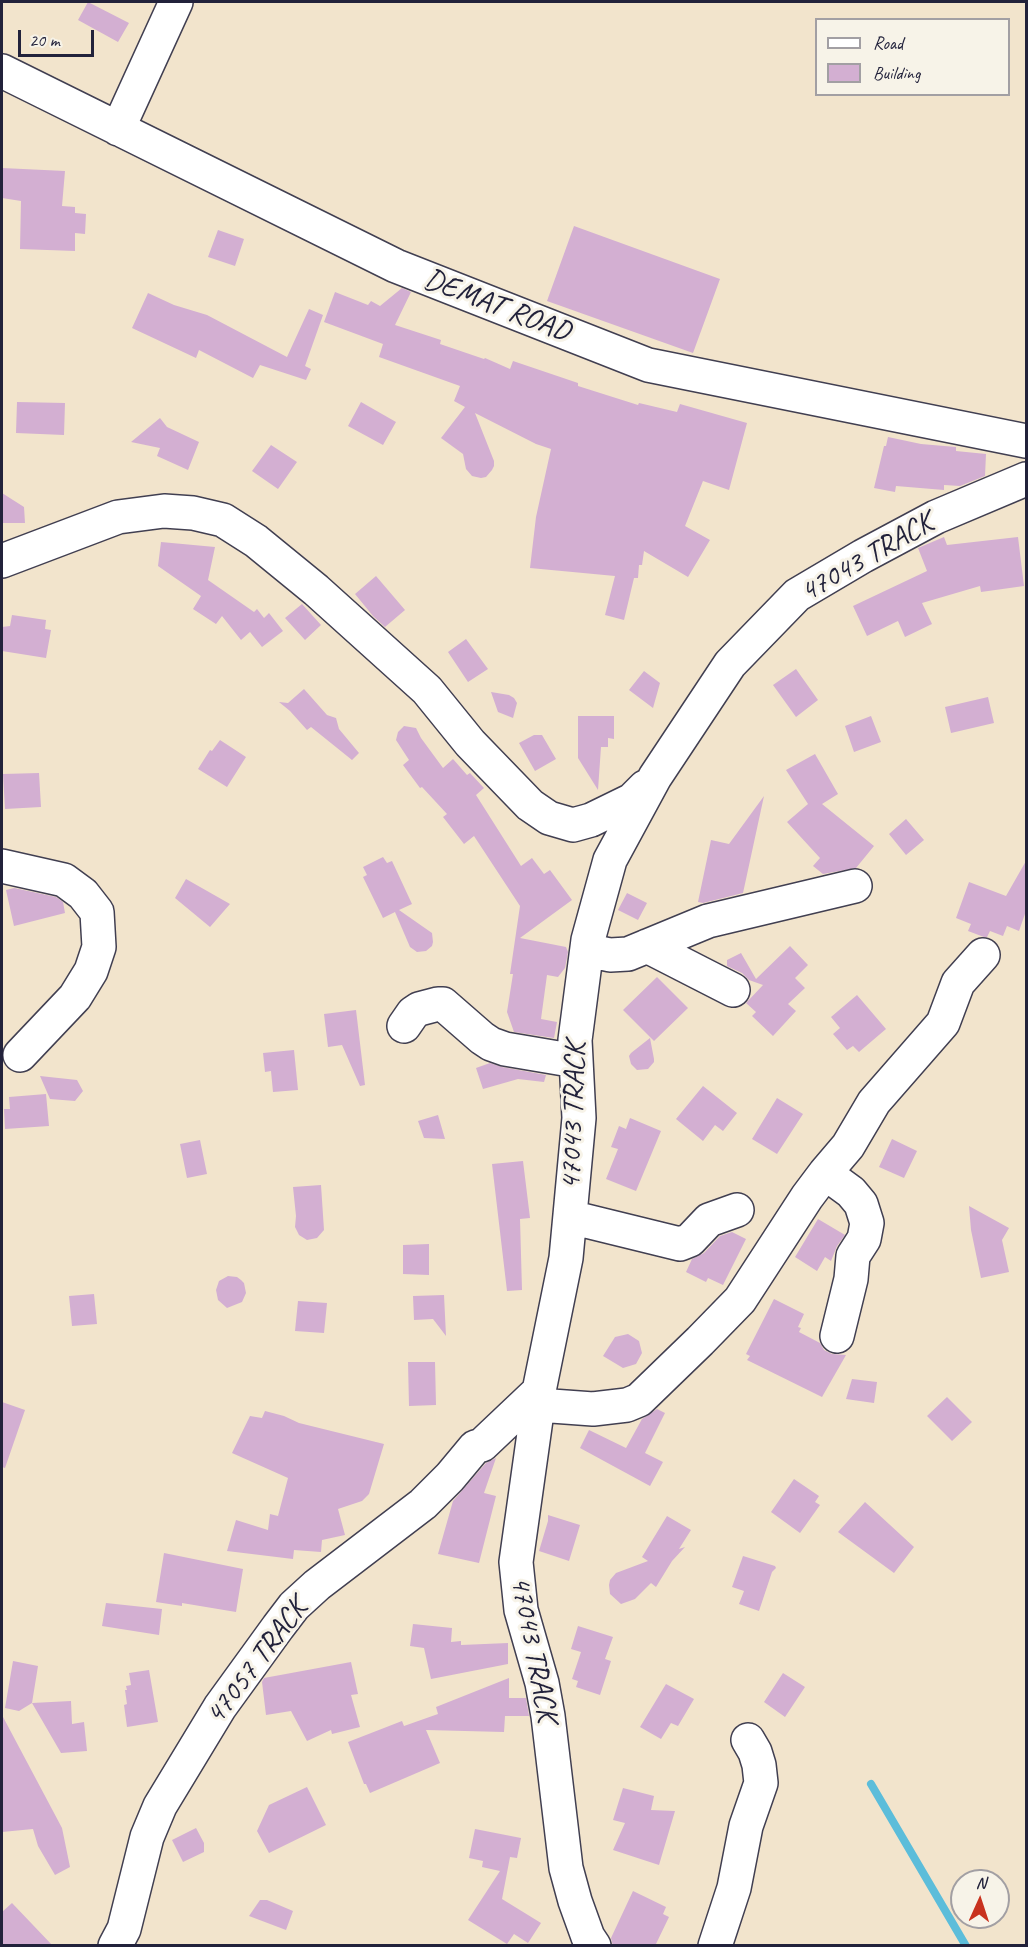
<!DOCTYPE html>
<style>
body{margin:0}
#map{position:relative;width:1028px;height:1947px;overflow:hidden;background:#f2e4cc;font-family:Caveat,sans-serif}
canvas{display:block}
.frame{position:absolute;inset:0;border:3px solid #22223b;pointer-events:none}
.legend{position:absolute;left:815px;top:18px;width:195px;height:78px;box-sizing:border-box;background:#f7f3e8;border:2px solid #a29fa3;margin:0;padding:8px 10px;list-style:none;font-size:18px;color:#22223b}
.legend li{display:flex;align-items:center;gap:12px;height:30px}
.legend b{width:30px;border:2px solid #a29fa3}
.north{position:absolute;left:950px;top:1869px;width:60px;height:60px;box-sizing:border-box;background:#f7f3e8;border:2px solid #a29fa3;border-radius:50%;rotate:3deg;font-size:16px;font-weight:700;line-height:24px;text-align:center;color:#22223b}
.north::after{content:'';display:block;margin:auto;width:21px;height:27px;background:#c8321e;clip-path:polygon(50% 0,100% 100%,50% 72%,0 100%)}
.scale{position:absolute;left:18px;top:30px;width:76px;height:27px;box-sizing:border-box;border:3px solid #22223b;border-top:0;padding-left:8px;font-size:18px;line-height:21px;white-space:nowrap;color:#22223b;-webkit-text-stroke:4px #f7f3e8;paint-order:stroke}
</style>
<div id="map">
<canvas width="1028" height="1947"></canvas>
<div class="frame"></div>
<ul class="legend">
<li><b style="height:8px;background:#fff"></b>Road</li>
<li><b style="height:16px;background:#d3afd2"></b>Building</li>
</ul>
<div class="north">N</div>
<div class="scale">20 m</div>
</div>
<script>
const context = document.querySelector('canvas').getContext('2d');
context.lineJoin = 'round';
const poly = rows => new Path2D(rows.map(r => 'M' + r).join(''));
function stroke(path, color, width, dash) { context.strokeStyle = color; context.lineWidth = width; context.lineCap = dash ? 'butt' : 'round'; context.setLineDash(dash || []); context.stroke(path); }
function paint(path, color) { context.fillStyle = color; context.fill(path, 'evenodd'); }
function label(font, color, halo, rows, align = 'center') {
  context.font = font + ' Caveat,sans-serif'; context.lineWidth = 6; context.setLineDash([]); context.textBaseline = 'middle'; context.strokeStyle = halo; context.fillStyle = color; for (const [text, x, y, turn = 0] of rows) {
    context.save(); context.translate(x, y); context.rotate((+turn || 0) * Math.PI / 180); context.textAlign = isNaN(turn) ? turn : align; if (halo) context.strokeText(text, 0, 0); context.fillText(text, 0, 0); context.restore();
  }
}
const stream = poly([
 [871,1784,966,1946]
]);
const building = poly([
 [88,2,129,23,118,42,78,20],
 [2,168,65,171,62,206,75,207,75,213,86,214,85,234,75,233,75,251,20,249,21,201,2,198],
 [574,226,720,279,693,353,547,301],
 [218,230,244,239,235,266,208,257],
 [402,288,411,292,395,325,441,340,440,344,484,359,485,358,510,369,513,361,578,383,578,386,638,405,639,403,677,412,680,404,747,423,729,490,703,481,685,526,710,540,688,577,644,551,642,565,639,565,638,578,634,578,624,620,605,615,615,576,530,568,536,517,551,449,536,444,475,413,494,461,494,466,492,470,486,477,481,478,472,476,466,469,463,454,441,438,465,407,454,401,460,386,379,357,383,344,324,322,335,292,368,305,371,301,380,306],
 [148,293,174,305,207,315,287,357,309,309,323,315,305,366,311,369,306,380,260,365,253,378,199,350,196,358,132,328],
 [17,402,65,403,64,435,16,433],
 [361,402,396,422,383,445,348,426],
 [160,418,167,427,199,442,188,470,157,456,160,448,131,442],
 [888,437,921,444,956,447,956,451,986,454,985,476,960,486,944,485,944,490,896,486,895,492,874,488,884,446,886,446],
 [271,445,297,462,278,489,252,471],
 [2,493,24,507,25,523,2,523],
 [944,537,947,545,1018,537,1024,586,981,592,980,586,922,603,932,624,905,637,898,621,867,636,853,606,927,571,918,548],
 [161,542,215,547,208,580,254,612,257,609,264,618,269,613,283,631,262,647,250,632,241,640,222,616,216,624,193,609,201,596,158,566],
 [376,576,405,610,385,627,373,616,355,594],
 [302,604,321,625,305,640,285,618],
 [12,615,46,620,45,629,51,630,46,658,2,651,2,627,10,626],
 [466,639,488,669,468,682,448,652],
 [796,669,818,700,796,717,773,685],
 [644,671,660,683,653,708,629,690],
 [304,689,327,715,336,718,339,729,359,753,352,760,311,727,307,730,290,711,279,702,288,703],
 [491,692,509,695,514,698,517,703,513,718,498,712],
 [988,697,994,723,951,733,945,707],
 [578,716,614,716,614,739,608,738,608,747,601,747,598,790,578,758],
 [871,716,881,742,854,752,845,726],
 [404,726,416,728,421,738,443,768,453,759,467,775,470,773,484,788,476,795,521,866,532,858,544,874,550,870,572,900,520,938,566,947,568,952,565,968,558,977,547,975,541,1019,557,1022,554,1038,514,1032,507,1012,513,974,510,974,520,906,474,836,464,844,443,817,447,814,422,787,420,788,403,765,409,760,396,740,398,732],
 [534,735,542,735,556,759,535,771,519,743],
 [220,740,246,757,227,787,198,769,210,750,212,751],
 [815,754,838,794,822,804,874,846,856,868,823,874,813,866,820,858,787,822,808,804,786,770],
 [39,773,41,807,5,809,3,774],
 [764,796,743,893,703,903,698,902,711,840,729,844],
 [906,819,924,840,906,855,889,834],
 [383,857,387,863,392,861,412,904,399,910,432,933,433,942,432,946,426,951,417,952,410,947,395,912,383,918,363,877,367,875,363,867],
 [1026,861,1026,911,1019,931,1007,926,1003,936,990,931,987,937,984,937,968,931,971,924,956,918,969,882,1006,896],
 [186,879,230,904,210,927,175,898],
 [14,888,56,897,63,902,65,913,14,926,6,890],
 [627,893,647,903,638,920,618,910],
 [790,946,808,965,795,978,805,988,788,1004,796,1011,773,1036,752,1016,756,1012,746,1003,763,985,749,980,742,973,727,966,727,960,741,953,756,979],
 [657,977,688,1008,654,1041,623,1010],
 [857,995,886,1029,859,1052,853,1046,847,1050,833,1034,840,1028,831,1017],
 [356,1010,365,1085,360,1086,342,1045,328,1047,324,1014],
 [650,1038,654,1059,654,1062,648,1069,637,1070,631,1064,629,1056,631,1053],
 [294,1050,298,1090,273,1092,271,1071,265,1072,263,1053],
 [490,1063,502,1067,546,1075,544,1082,518,1079,483,1089,476,1068],
 [40,1076,77,1080,83,1091,75,1101,50,1099],
 [703,1086,737,1113,723,1131,715,1125,703,1141,676,1119],
 [46,1094,49,1126,5,1129,4,1109,10,1109,9,1097],
 [777,1098,803,1114,777,1154,752,1139],
 [438,1115,445,1139,424,1138,418,1121],
 [630,1118,661,1131,636,1191,606,1179,618,1149,611,1147,619,1126,626,1129],
 [892,1139,917,1151,904,1178,879,1167],
 [200,1140,207,1174,187,1178,180,1144],
 [523,1161,530,1218,520,1219,522,1290,507,1291,492,1164],
 [321,1185,324,1230,317,1238,307,1240,299,1235,295,1227,296,1216,293,1187],
 [969,1206,1009,1228,1002,1240,1009,1272,981,1278,971,1230],
 [818,1219,845,1235,837,1246,831,1261,825,1257,817,1271,795,1257],
 [732,1232,746,1239,723,1285,708,1278,706,1282,686,1272,692,1259,704,1253,720,1236],
 [429,1244,429,1275,403,1274,403,1245],
 [228,1276,237,1277,241,1280,244,1283,246,1293,242,1302,227,1308,218,1300,216,1290,219,1281],
 [94,1294,97,1324,72,1326,69,1296],
 [444,1295,446,1336,433,1319,414,1320,413,1296],
 [774,1299,804,1314,798,1327,801,1328,799,1332,820,1343,824,1350,832,1354,846,1355,822,1397,747,1360,750,1356,746,1354],
 [298,1301,327,1303,324,1333,295,1331],
 [628,1334,639,1341,642,1353,636,1364,623,1368,603,1356,615,1337],
 [408,1362,435,1362,436,1405,409,1406],
 [852,1379,877,1382,874,1403,846,1399],
 [947,1397,972,1422,952,1441,927,1416],
 [2,1402,25,1410,5,1468,2,1467],
 [657,1409,665,1413,645,1453,663,1462,650,1486,580,1448,589,1430,626,1448,642,1419],
 [265,1411,284,1416,299,1423,384,1444,369,1494,362,1501,338,1509,345,1535,322,1540,321,1552,294,1550,293,1559,227,1551,236,1520,268,1530,270,1514,278,1516,288,1478,232,1453,250,1416,262,1418],
 [496,1458,484,1493,496,1496,479,1563,438,1554,453,1501,486,1463],
 [794,1479,819,1496,815,1502,820,1505,800,1533,771,1512],
 [865,1502,914,1547,894,1573,838,1532],
 [548,1515,580,1525,569,1561,539,1551,548,1521],
 [667,1516,691,1530,679,1549,685,1547,672,1561,656,1587,651,1583,635,1599,621,1604,610,1594,609,1585,610,1580,616,1573,648,1561,642,1557],
 [164,1553,243,1569,236,1612,182,1603,182,1606,156,1602],
 [743,1556,775,1566,776,1568,772,1572,759,1611,739,1604,744,1591,732,1587],
 [106,1603,162,1609,159,1635,102,1626],
 [413,1624,452,1628,451,1642,461,1641,461,1645,508,1643,508,1664,431,1679,424,1648,410,1646],
 [578,1626,613,1637,605,1659,611,1661,600,1695,576,1687,578,1681,572,1679,581,1652,571,1649],
 [13,1661,38,1666,32,1703,71,1701,72,1724,84,1722,87,1751,61,1753,32,1703,19,1711,5,1708],
 [351,1662,358,1694,351,1695,360,1727,332,1734,331,1730,307,1741,291,1711,266,1715,262,1682,264,1678],
 [149,1670,158,1722,127,1727,124,1705,127,1704,125,1690,127,1690,126,1686,131,1685,129,1673],
 [783,1673,805,1687,785,1717,764,1702],
 [509,1678,509,1698,526,1698,529,1716,505,1716,504,1732,426,1730,440,1763,370,1793,366,1784,364,1784,348,1742,402,1721,404,1726,438,1714,436,1707],
 [666,1684,694,1699,678,1726,671,1723,661,1739,640,1727],
 [2,1715,62,1828,70,1867,55,1875,38,1846,33,1829,2,1832],
 [307,1787,326,1825,269,1853,257,1831,269,1805],
 [623,1788,654,1796,651,1810,675,1811,659,1865,613,1850,625,1823,613,1820],
 [196,1828,204,1843,204,1852,183,1862,172,1840],
 [475,1829,521,1838,517,1858,510,1857,502,1899,541,1923,528,1943,514,1934,507,1944,468,1920,500,1871,482,1867,483,1861,469,1858],
 [633,1891,666,1907,663,1914,669,1917,655,1946,613,1946,611,1938],
 [260,1900,267,1900,293,1911,286,1930,249,1916],
 [12,1903,53,1946,2,1946,2,1912]
]);
const minor = poly([
 [2,71,396,266,648,365,1026,441],
 [118,129,176,2],
 [2,561,118,517,164,511,193,513,223,520,256,541,316,590,427,690,470,743,530,805,549,818,573,825,591,820,632,800,645,787],
 [2,866,64,880,83,894,97,912,99,947,91,971,75,997,20,1055],
 [647,946,733,990],
 [587,950,610,955,628,954,708,921,855,886],
 [404,1026,413,1013,419,1009,438,1004,443,1004,482,1038,491,1044,505,1049,576,1061],
 [825,1173,851,1192,861,1204,867,1223,864,1239,853,1256,851,1279,837,1336],
 [570,1217,680,1244,690,1240,709,1220,737,1210],
 [538,1405,593,1409,627,1405,639,1400,700,1341,740,1300,807,1197,825,1173,848,1146,874,1102,943,1023,958,983,983,955],
 [115,1946,124,1929,147,1837,160,1806,220,1707,278,1627,294,1606,317,1585,423,1504,450,1477,475,1447,482,1445,539,1391],
 [594,1946,588,1937,575,1901,566,1868,548,1716,542,1683,521,1610,516,1562,538,1405,539,1391,566,1258,579,1118,575,1040,588,940,610,860,655,777,730,664,797,595,863,556,936,517,1026,479],
 [715,1946,734,1888,746,1826,761,1783,759,1765,755,1752,748,1740]
]);
const streetNames = [
 ["DEMAT ROAD",497,306,21],
 ["47043 TRACK",867,558,-30],
 ["47043 TRACK",574,1116,-88],
 ["47043 TRACK",533,1649,79],
 ["47057 TRACK",257,1662,-53]
];
stroke(stream, '#5cbdda', 8);
paint(building, '#d3afd2');
stroke(minor, '#413f51', 36);
stroke(minor, '#fff', 33);
label('30px', '#22223b', '#f7f3e8', streetNames);
</script>
